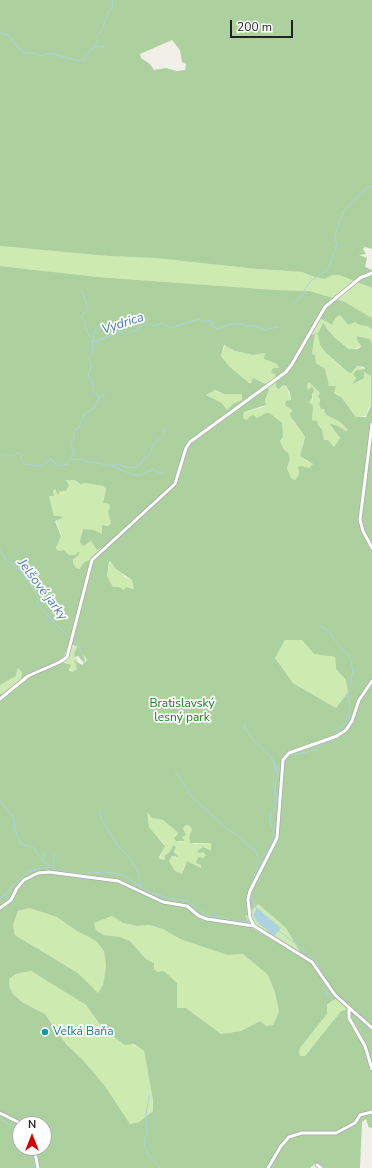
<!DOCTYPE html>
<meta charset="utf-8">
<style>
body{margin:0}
#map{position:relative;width:372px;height:1168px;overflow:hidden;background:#f2efe9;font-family:"Nunito Sans",sans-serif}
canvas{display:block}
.north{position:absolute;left:12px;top:1116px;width:40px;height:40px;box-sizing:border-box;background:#fff;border:1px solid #a7a7a7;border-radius:50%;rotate:0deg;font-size:11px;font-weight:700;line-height:16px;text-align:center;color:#222}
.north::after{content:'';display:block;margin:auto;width:14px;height:18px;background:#d40000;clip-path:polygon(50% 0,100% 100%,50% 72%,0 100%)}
.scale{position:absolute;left:230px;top:20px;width:63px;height:18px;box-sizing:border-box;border:2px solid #222;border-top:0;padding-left:5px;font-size:12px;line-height:14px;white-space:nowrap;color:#222;-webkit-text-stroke:3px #fff;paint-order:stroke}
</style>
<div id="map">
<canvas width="372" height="1168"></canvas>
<div class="north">N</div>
<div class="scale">200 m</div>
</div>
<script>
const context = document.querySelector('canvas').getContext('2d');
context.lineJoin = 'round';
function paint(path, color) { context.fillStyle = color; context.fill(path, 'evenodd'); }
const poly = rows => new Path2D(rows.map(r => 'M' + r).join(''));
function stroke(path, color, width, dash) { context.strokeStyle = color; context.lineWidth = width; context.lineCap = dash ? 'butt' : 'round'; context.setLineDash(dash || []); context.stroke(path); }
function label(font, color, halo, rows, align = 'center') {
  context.font = font + ' "Nunito Sans",sans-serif'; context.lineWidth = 3.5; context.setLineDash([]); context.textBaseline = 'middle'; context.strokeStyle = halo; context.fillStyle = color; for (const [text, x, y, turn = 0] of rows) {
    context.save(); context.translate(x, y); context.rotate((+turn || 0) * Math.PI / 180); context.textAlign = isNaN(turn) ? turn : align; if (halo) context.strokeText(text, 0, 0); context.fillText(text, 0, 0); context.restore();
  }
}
const grass = poly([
 [0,246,108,256,154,258,257,269,302,272,314,277,325,279,333,275,339,275,372,288,372,318,359,310,310,291,276,290,98,277,0,266],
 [340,315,348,325,355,322,368,326,372,330,372,343,370,339,359,336,358,342,361,346,351,350,334,337,327,327,321,325,319,332,326,353,340,366,352,371,357,366,365,369,359,369,353,385,361,380,364,372,371,376,371,405,368,408,367,415,357,418,339,395,334,393,327,382,326,372,316,363,315,357,312,354,315,334,312,334,304,346,302,345,317,318,318,317,332,325,336,317],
 [225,345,235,351,253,355,265,353,267,360,277,364,280,368,275,374,276,387,284,385,287,388,291,400,287,407,293,411,293,421,305,437,302,446,305,460,313,464,309,468,298,469,299,474,295,480,291,478,287,468,290,460,286,450,283,448,280,441,283,437,279,420,270,413,266,413,257,418,249,417,248,420,243,418,244,412,264,407,266,404,265,400,269,390,266,384,256,379,249,383,229,366,221,356],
 [309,382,320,393,318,397,325,414,340,422,348,430,346,431,338,426,329,423,340,438,334,447,324,440,321,427,312,420,309,402,312,400,313,393,311,387,310,391,308,389,307,385],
 [213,390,220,393,242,394,242,400,227,410,222,403,206,395],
 [66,480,74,480,81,484,85,483,103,486,106,489,103,503,109,504,110,507,109,515,111,523,108,526,102,525,102,534,82,530,81,536,86,545,91,541,100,549,103,547,105,548,89,568,90,561,85,562,83,567,77,569,72,562,79,555,69,555,64,550,58,551,56,548,61,534,56,521,61,516,54,516,49,496,54,495,53,491,55,489,57,493,69,485],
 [110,561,125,577,132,580,134,589,130,587,124,590,113,587,107,576],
 [285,640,302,640,314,654,335,657,336,669,346,680,348,692,336,708,293,683,275,658],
 [69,643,77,648,74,654,78,661,74,661,77,669,72,672,66,662,61,661,68,649],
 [18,668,22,674,20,682,7,693,0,694,0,685,16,676],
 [147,812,152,818,163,820,177,832,179,834,175,837,180,842,185,841,182,837,185,835,183,828,186,825,190,826,192,829,189,841,194,844,211,843,211,851,201,848,197,851,203,852,206,855,203,858,198,857,196,863,201,865,201,868,189,862,185,864,182,874,175,871,169,861,172,856,176,858,174,852,176,849,172,846,169,853,165,855,165,860,160,859,164,844,149,827],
 [258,904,286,928,300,952,300,956,250,927,246,916],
 [29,908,57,917,77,931,96,941,104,951,106,966,103,986,98,994,78,973,15,935,13,925,18,911],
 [112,916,123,923,137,926,149,925,163,929,180,939,227,955,243,954,268,975,275,993,279,1012,273,1025,266,1026,260,1021,241,1031,221,1034,186,1008,177,1008,158,972,154,969,154,963,146,959,130,941,120,937,104,935,96,930,93,923],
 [31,971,86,1005,101,1026,144,1051,153,1100,153,1111,139,1122,130,1124,105,1086,83,1060,66,1044,45,1014,22,1002,13,994,9,986,9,979,16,974],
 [337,998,347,1009,341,1011,305,1056,300,1056,299,1051,300,1048,327,1014,327,1006]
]);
const forest = poly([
 [0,0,372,0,372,249,365,247,363,249,366,254,359,255,367,258,365,267,372,270,372,288,339,275,333,275,325,279,314,277,302,272,257,269,154,258,108,256,0,246],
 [172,40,180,50,182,62,186,64,185,70,177,71,166,68,154,70,150,64,141,58,140,54],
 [0,266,98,277,276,290,310,291,345,302,372,318,372,330,368,326,360,325,355,322,348,325,340,315,336,317,332,325,318,317,302,345,304,346,306,344,310,335,318,333,323,323,334,337,349,349,358,349,361,346,357,340,357,336,370,339,372,343,372,1127,369,1128,366,1119,362,1122,360,1168,323,1168,316,1163,310,1168,0,1168,0,694,7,693,20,682,22,673,18,668,16,676,0,685],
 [315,334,318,334,320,345,326,353,348,372,351,373,357,366,364,367,365,369,357,370,353,374,356,378,352,385,364,378,364,372,371,376,371,405,366,417,356,417,341,397,334,393,336,386,329,386,325,369,316,363,315,355,312,354],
 [224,345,235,351,253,355,265,353,264,359,277,364,279,368,273,368,271,372,275,374,276,387,279,389,283,385,286,386,290,393,291,400,286,401,285,405,293,411,290,413,291,417,305,437,300,456,313,464,309,468,301,466,298,467,299,474,295,480,291,478,287,468,290,460,288,453,283,448,280,441,283,437,282,423,270,413,266,413,257,418,253,415,249,417,247,420,243,418,244,412,266,405,265,400,269,390,266,384,253,378,251,383,249,383,229,366,221,356],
 [309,382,320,393,318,396,320,400,319,404,321,409,324,409,325,414,340,422,348,430,346,431,338,426,329,423,340,438,334,447,328,440,324,440,322,429,318,425,317,421,312,420,313,406,309,402,312,399,312,395,314,391,312,386,308,390,307,385],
 [215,390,224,394,242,394,242,400,233,404,227,410,222,403,206,395],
 [66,480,74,480,81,484,85,483,103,486,106,489,103,503,109,504,110,507,108,512,111,523,108,526,102,525,102,534,94,530,83,529,81,536,80,542,82,545,84,546,91,541,97,550,103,547,105,548,89,568,90,560,85,562,79,569,76,568,73,563,73,560,79,555,79,552,77,552,76,555,69,555,64,550,58,551,56,548,61,536,55,521,62,518,61,516,54,516,49,496,54,496,53,491,55,489,58,495,60,491,66,491,69,485],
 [110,561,116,569,132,580,134,589,126,587,124,590,119,587,113,587,107,576,109,562],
 [285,640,302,640,314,654,335,657,336,669,346,680,348,692,336,708,293,683,275,658],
 [69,643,77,647,74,654,75,657,78,656,84,663,85,660,83,654,87,660,82,665,74,660,77,669,72,672,69,670,71,665,62,662],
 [147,812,152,818,163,820,177,832,178,834,174,838,176,841,185,841,182,837,186,835,183,828,186,825,190,826,192,829,189,838,190,843,211,843,211,851,203,847,197,851,199,853,203,852,206,855,203,858,198,857,196,863,201,865,201,868,187,861,182,874,175,871,169,861,172,856,178,857,174,852,176,847,173,845,169,853,165,855,165,860,160,859,159,857,165,846,149,827],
 [258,904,286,928,300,952,300,956,250,927,246,916],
 [29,908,57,917,77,931,96,941,104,951,106,966,103,985,98,993,78,973,15,935,13,925,18,911],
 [112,916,123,923,137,926,149,925,163,929,180,939,227,955,243,954,268,975,275,993,279,1012,273,1025,266,1026,260,1021,241,1031,221,1034,186,1008,177,1008,177,983,164,971,158,972,154,969,154,963,146,959,130,941,120,937,104,935,96,930,94,923],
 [31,971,86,1005,101,1026,118,1040,125,1045,134,1044,144,1051,153,1100,153,1111,139,1122,130,1124,105,1086,83,1060,66,1044,45,1014,22,1002,13,994,9,986,9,979,16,974],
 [337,998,347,1009,341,1011,305,1056,300,1056,299,1051,300,1048,327,1014,327,1005],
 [20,1124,44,1124,44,1148,20,1148]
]);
const water = poly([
 [257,908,281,928,274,936,257,922,253,915]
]);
const stream = poly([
 [0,33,9,35,18,48,25,53,34,53,40,56,51,53,78,61,83,60,98,41,97,34,101,32,108,12,112,9,113,0],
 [95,46,104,47],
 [81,290,88,308,81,317,86,323,85,327,89,335,92,338],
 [293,305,304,293,305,289,312,280,328,270,337,244,335,241,335,235,344,210,365,189,372,186],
 [121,331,138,315],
 [93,341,95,330,101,326],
 [96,341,98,339,103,338],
 [99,397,106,394],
 [0,456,4,454,13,456,18,453,22,455,21,461,25,464,41,466,51,459,58,466,68,464,74,450,72,449,71,443,74,439,73,435,76,429,79,428,84,414,93,409,98,401,99,396,94,392,92,381,88,375,91,366,89,358,93,352,92,341,97,342,120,331,125,334,132,331,138,331,140,326,142,327,146,323,155,326,162,323,170,328,198,319,204,322,210,320,213,326,218,329,230,324,244,324,247,327,253,325,265,330,278,327],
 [70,460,80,459,91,463,93,462,110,466,117,464,130,468,136,467,141,464,143,459,150,455,153,444,163,436,165,428],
 [111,465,133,475,140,475,153,469,159,473,164,473],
 [0,550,5,559,17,567,32,587,37,595,38,604,49,617,71,639],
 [320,626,328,631,343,651,349,655,353,670,348,696,350,706,348,722,339,728,338,732,333,736],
 [73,640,78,644,82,654],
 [245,723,244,727,254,741,272,758,275,764,273,785,275,794],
 [284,763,287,757,292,755,316,750,321,744,332,740],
 [175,770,191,796,226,828,242,838,247,845,255,850,260,861],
 [0,801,14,818,15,830,21,844,34,848,42,860,55,870,76,874,106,872,123,875,151,893,176,900,187,900,208,916,220,917,236,922,249,921],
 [100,810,101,819,109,832,118,846,129,857,139,874,141,887],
 [262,858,271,846,274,834,270,819,271,812,275,809,277,804,275,788,278,774,277,768,281,763],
 [43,860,45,853],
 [52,868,54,864,54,853],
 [250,888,260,861],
 [252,891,251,897,257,910],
 [6,894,8,900],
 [0,899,28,871,49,867],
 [278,930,306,952,316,962,323,975],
 [323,983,328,996],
 [361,1023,372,1032],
 [149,1096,146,1115,147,1132,144,1142,147,1153,160,1168],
 [0,1118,6,1123,18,1127,20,1132],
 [29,1148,32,1153,35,1168]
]);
const minor = poly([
 [372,424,360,520,363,531,372,548],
 [372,681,359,700,352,721,346,730,337,736,289,753,283,760,277,838,250,891,248,899,250,918,254,926,312,962,335,995,372,1028],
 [0,699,28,676,60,662,67,657,92,560,175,484,186,448,190,442,286,372,292,364,325,307,360,278,372,273],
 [0,908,11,900,17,888,24,880,38,873,49,872,118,881,163,902,187,906,199,916,207,919,254,926],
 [349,1009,349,1018,365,1046,372,1069],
 [0,1113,22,1124],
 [34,1148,38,1168],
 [317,1165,321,1168],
 [268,1168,281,1146,289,1137,302,1133,336,1133,355,1123,360,1115,372,1112]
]);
const markers = [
 [45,1032,4,"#0f9aa8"]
];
const parkNames = [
 ["Bratislavský",182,704],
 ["lesný park",182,718]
];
const cultureNames = [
 ["Veľká Baňa",53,1032]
];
const waterNames = [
 ["Vydrica",123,324,-18],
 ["Jelšové jarky",42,590,53]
];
paint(grass, '#cdebb0');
paint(forest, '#add19e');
paint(water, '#aad3df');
stroke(stream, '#aad3df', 1);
stroke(minor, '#a9a9a9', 4.5);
stroke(minor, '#fff', 3);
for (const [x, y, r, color] of markers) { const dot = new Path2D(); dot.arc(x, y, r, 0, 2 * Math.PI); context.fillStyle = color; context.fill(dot); stroke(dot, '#fff', 1.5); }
label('12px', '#0c8416', '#fff', parkNames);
label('12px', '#0d838f', '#fff', cultureNames, 'left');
label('italic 13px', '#4a7aab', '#fff', waterNames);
</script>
